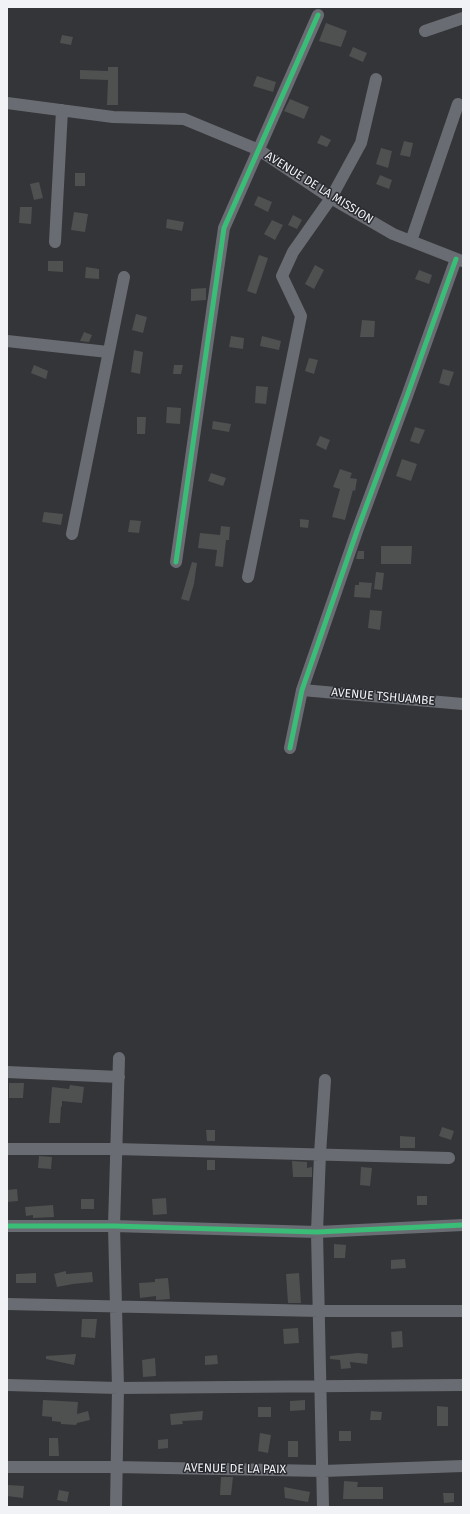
<!DOCTYPE html>
<style>
body{margin:0}
#map{position:relative;width:470px;height:1514px;overflow:hidden;background:#343538;font-family:"Fira Sans",sans-serif}
canvas{display:block}
.frame{position:absolute;inset:0;border:8px solid #f1f2f6;pointer-events:none}
</style>
<div id="map">
<canvas width="470" height="1514"></canvas>
<div class="frame"></div>
</div>
<script>
const context = document.querySelector('canvas').getContext('2d');
context.lineJoin = 'round';
function paint(path, color) { context.fillStyle = color; context.fill(path, 'evenodd'); }
const poly = rows => new Path2D(rows.map(r => 'M' + r).join(''));
function stroke(path, color, width, dash) { context.strokeStyle = color; context.lineWidth = width; context.lineCap = dash ? 'butt' : 'round'; context.setLineDash(dash || []); context.stroke(path); }
function label(font, color, halo, rows, align = 'center') {
  context.font = font + ' "Fira Sans",sans-serif'; context.lineWidth = 3; context.setLineDash([]); context.textBaseline = 'middle'; context.strokeStyle = halo; context.fillStyle = color; for (const [text, x, y, turn = 0] of rows) {
    context.save(); context.translate(x, y); context.rotate((+turn || 0) * Math.PI / 180); context.textAlign = isNaN(turn) ? turn : align; if (halo) context.strokeText(text, 0, 0); context.fillText(text, 0, 0); context.restore();
  }
}
const building = poly([
 [326,23,347,31,341,47,319,41],
 [62,35,73,37,71,45,60,43],
 [353,47,367,53,363,62,349,56],
 [108,67,118,67,118,105,107,105,108,80,80,79,80,70,108,71],
 [257,76,276,82,273,92,253,86],
 [290,99,309,107,304,119,284,111],
 [321,135,331,140,327,147,317,143],
 [404,141,413,143,410,157,400,155],
 [381,148,392,151,388,168,376,164],
 [75,173,85,173,85,186,75,186],
 [380,175,392,180,389,189,376,184],
 [39,182,43,198,34,200,30,184],
 [258,196,272,202,268,212,254,205],
 [20,207,32,207,31,224,19,223],
 [74,212,88,214,85,232,71,230],
 [293,215,302,220,297,229,288,225],
 [167,219,184,222,182,231,166,228],
 [272,220,283,225,275,240,264,234],
 [259,255,268,258,256,294,247,291],
 [48,261,63,261,63,272,48,271],
 [315,265,324,270,314,289,305,284],
 [86,267,99,269,99,279,85,278],
 [419,270,432,275,429,284,415,279],
 [206,288,206,300,191,301,191,289],
 [136,314,147,317,143,333,132,330],
 [362,320,375,321,374,337,360,337],
 [84,332,92,335,89,342,80,341],
 [231,336,244,338,243,349,229,347],
 [262,336,281,341,279,350,260,346],
 [134,350,143,352,140,374,131,372],
 [309,358,318,360,314,374,305,371],
 [34,365,48,371,46,379,31,373],
 [174,365,183,365,181,374,173,374],
 [443,369,454,372,449,386,439,383],
 [256,386,268,387,266,404,255,403],
 [167,407,181,408,180,424,166,423],
 [137,417,146,417,145,434,137,434],
 [213,421,231,424,229,432,212,429],
 [415,427,425,430,419,444,410,441],
 [320,436,330,440,326,450,316,445],
 [402,459,417,464,411,481,396,476],
 [340,469,352,473,350,478,357,479,355,491,353,490,345,520,332,517,340,489,333,487],
 [211,473,226,478,223,486,208,481],
 [44,512,63,514,61,525,42,522],
 [300,519,309,520,308,528,300,527],
 [130,520,141,521,139,533,128,532],
 [221,526,230,527,229,540,226,540,223,567,215,566,217,550,198,548,200,533,220,535],
 [381,546,412,546,411,564,381,564],
 [358,551,364,551,364,559,356,559],
 [192,562,197,563,194,584,189,601,181,599],
 [376,572,384,573,382,590,374,589],
 [359,582,372,583,370,598,354,597,355,585,359,585],
 [370,610,382,611,380,630,368,628],
 [9,1083,24,1083,23,1098,9,1098],
 [70,1085,84,1087,82,1103,62,1101,62,1107,61,1106,60,1123,49,1123,52,1087,69,1089],
 [442,1127,454,1131,451,1140,439,1136],
 [206,1130,215,1130,215,1141,207,1141],
 [400,1136,415,1137,415,1148,400,1148],
 [39,1156,52,1157,51,1169,38,1168],
 [207,1160,215,1160,215,1170,207,1170],
 [292,1161,307,1162,307,1168,312,1167,312,1177,293,1177],
 [361,1167,372,1168,370,1186,360,1185],
 [17,1189,18,1201,7,1202,7,1190],
 [417,1196,427,1196,427,1205,417,1205],
 [166,1198,167,1214,153,1215,152,1199],
 [81,1199,94,1199,94,1209,81,1209],
 [53,1205,54,1217,33,1218,33,1215,26,1216,25,1207],
 [334,1244,346,1245,345,1258,334,1258],
 [405,1259,406,1268,391,1269,391,1260],
 [66,1271,66,1274,92,1272,93,1282,73,1284,57,1287,54,1274],
 [36,1273,36,1283,16,1283,16,1274],
 [299,1273,301,1303,288,1303,286,1274],
 [168,1278,170,1299,156,1300,156,1296,140,1298,139,1283,155,1282,155,1279],
 [82,1319,97,1319,95,1338,81,1337],
 [298,1328,299,1343,284,1344,283,1329],
 [402,1331,403,1347,392,1348,391,1332],
 [358,1353,368,1354,367,1364,350,1362,351,1368,341,1369,340,1360,330,1359,330,1356],
 [76,1354,74,1365,46,1359,46,1356],
 [217,1355,218,1364,205,1365,205,1356],
 [155,1358,156,1376,143,1377,142,1360],
 [43,1400,78,1402,77,1414,88,1411,90,1420,77,1423,76,1425,61,1424,61,1422,52,1421,52,1417,42,1416],
 [305,1400,305,1410,290,1411,290,1401],
 [437,1406,448,1407,448,1426,437,1426],
 [258,1407,271,1407,271,1417,258,1417],
 [203,1411,202,1420,182,1421,183,1424,171,1425,170,1414],
 [371,1411,382,1412,381,1420,370,1420],
 [339,1431,351,1431,351,1441,339,1441],
 [260,1433,271,1435,268,1453,258,1451],
 [49,1438,58,1438,59,1456,49,1456],
 [168,1439,168,1448,158,1449,158,1440],
 [288,1441,298,1441,298,1457,288,1457],
 [221,1477,233,1477,231,1495,220,1495],
 [344,1481,358,1482,357,1487,383,1487,383,1499,343,1499],
 [8,1485,24,1486,23,1498,7,1496],
 [284,1487,310,1492,308,1502,285,1498],
 [59,1490,69,1492,67,1502,57,1500],
 [443,1493,454,1493,454,1502,444,1503]
]);
const minor = poly([
 [425,31,463,18],
 [7,103,113,117,184,119,259,150,331,198,393,234,462,261],
 [411,241,458,104],
 [55,242,62,110],
 [7,341,108,352],
 [72,534,124,277],
 [176,562,224,228,318,15],
 [248,577,301,316,282,276,293,252,331,198,361,143,376,79],
 [302,690,463,704],
 [290,748,302,690,357,531,407,396,456,259],
 [7,1072,119,1077],
 [7,1149,116,1149,449,1158],
 [7,1226,114,1226,317,1232,463,1225],
 [7,1304,319,1311,463,1311],
 [7,1385,118,1388,463,1385],
 [7,1467,116,1467,323,1471,463,1466],
 [116,1507,118,1388,114,1226,119,1058],
 [323,1507,317,1232,320,1154,325,1080]
]);
const cycleway = poly([
 [176,562,224,228,318,15],
 [290,748,302,690,357,531,407,396,456,259],
 [7,1226,114,1226,317,1232,463,1225]
]);
const streetNames = [
 ["AVENUE DE LA MISSION",319,188,32],
 ["AVENUE TSHUAMBE",383,697,5],
 ["AVENUE DE LA PAIX",235,1469,1]
];
paint(building, '#4f5050');
stroke(minor, '#6a6c73', 12);
stroke(cycleway, '#3abd76', 5);
label('12px', '#f1f2f6', '#282a2f', streetNames);
</script>
